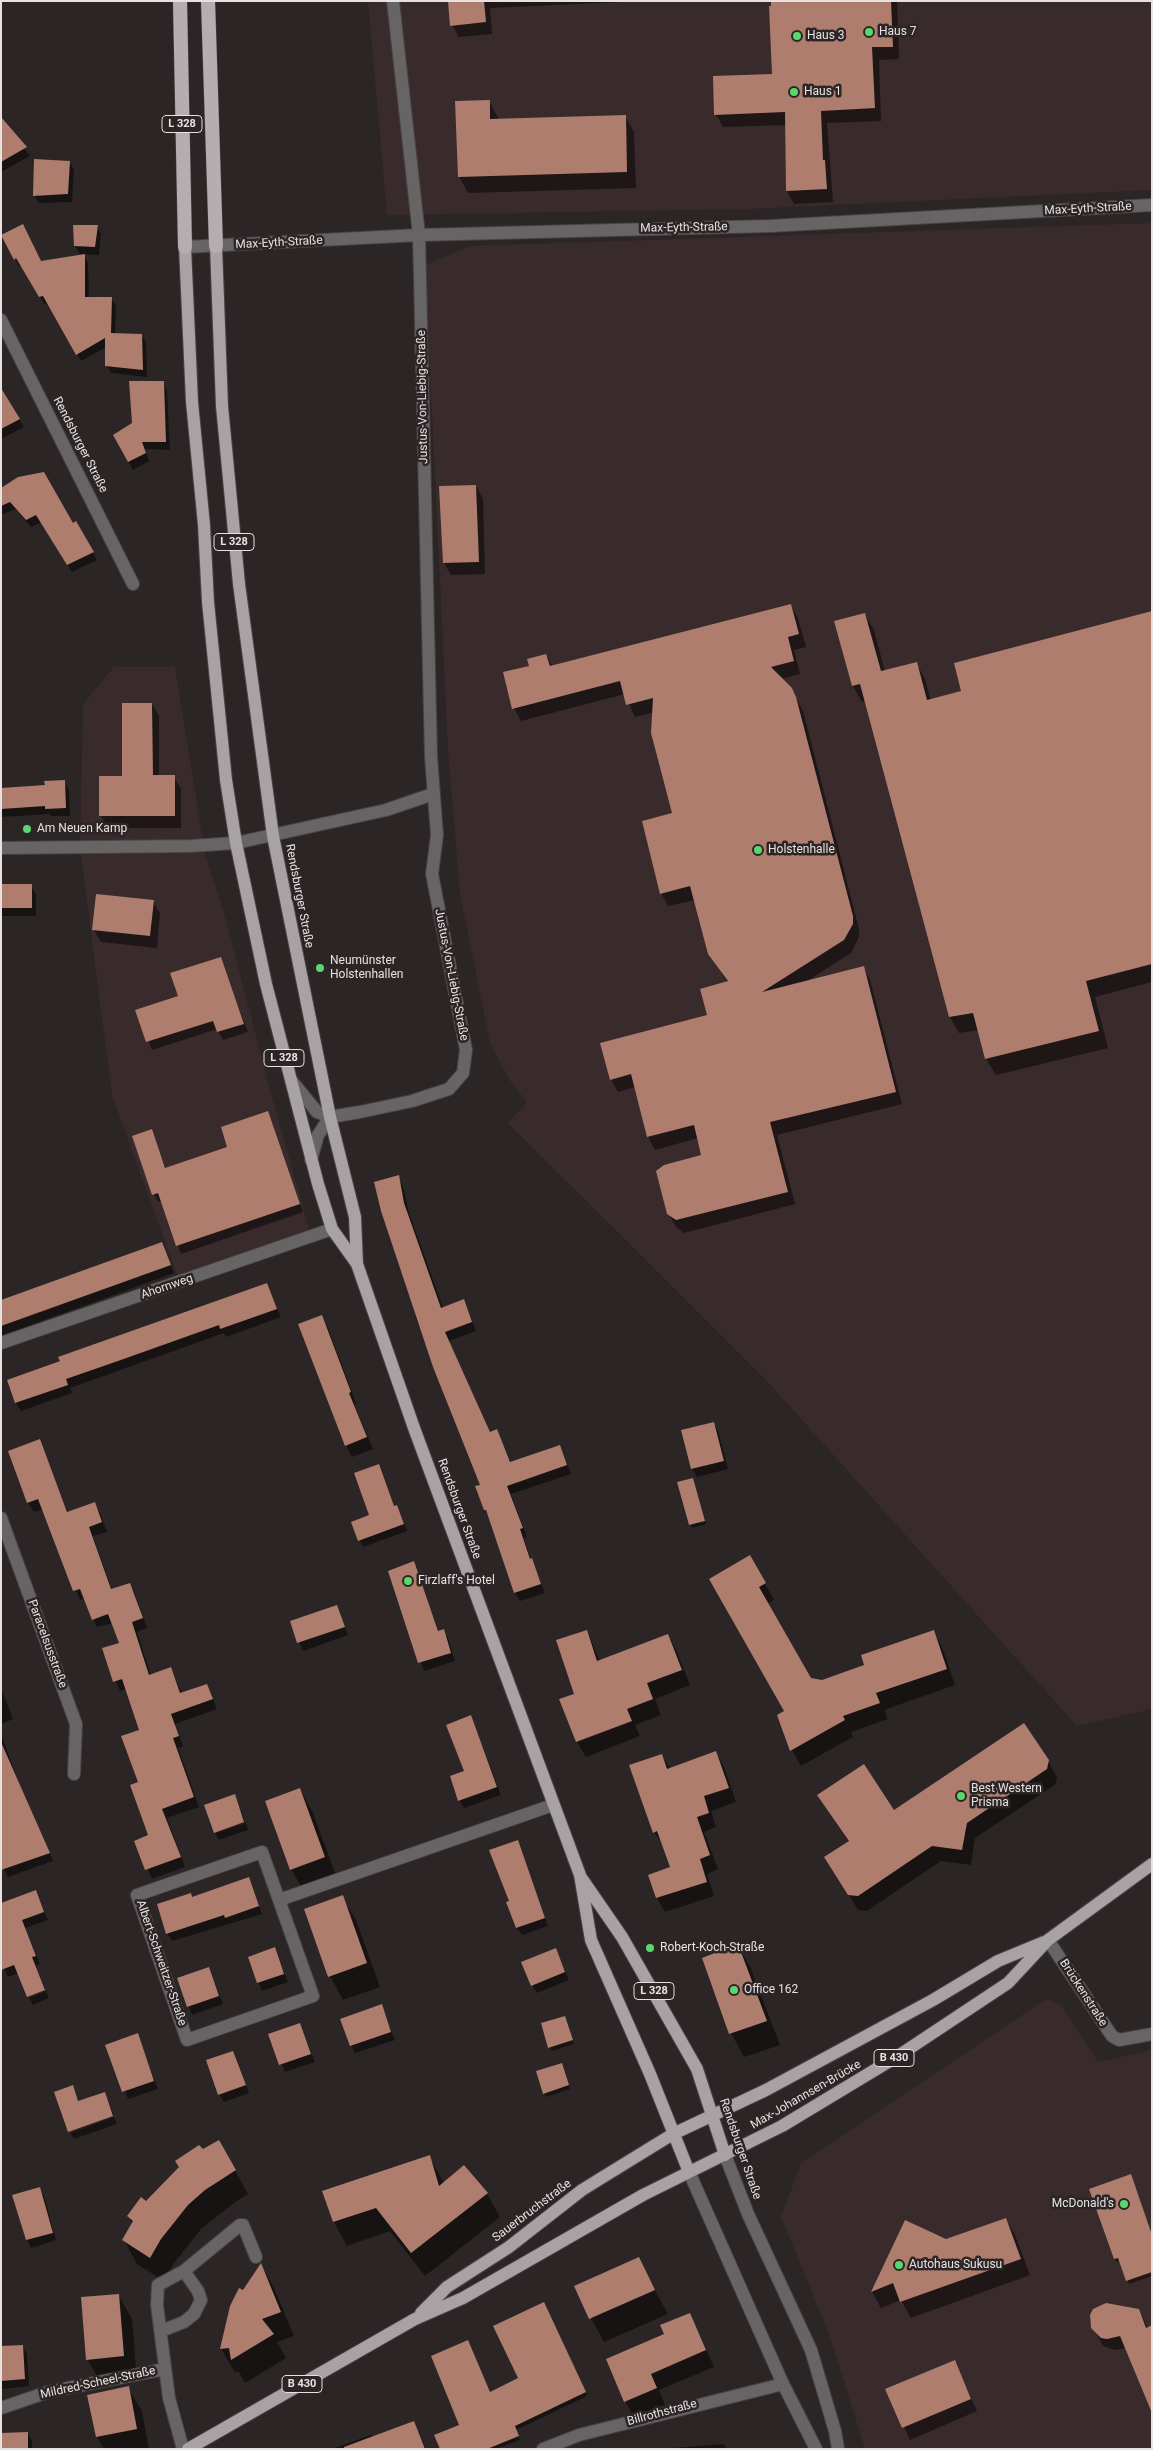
<!DOCTYPE html>
<meta charset="utf-8">
<style>
body{margin:0}
#map{position:relative;width:1153px;height:2450px;overflow:hidden;background:#2c2525;font-family:Roboto,sans-serif}
canvas{display:block}
.frame{position:absolute;inset:0;border:2px solid #e7e1e2;pointer-events:none}
</style>
<div id="map">
<canvas width="1153" height="2450"></canvas>
<div class="frame"></div>
</div>
<script>
const context = document.querySelector('canvas').getContext('2d');
context.lineJoin = 'round';
function paint(path, color) { context.fillStyle = color; context.fill(path, 'evenodd'); }
const poly = rows => new Path2D(rows.map(r => 'M' + r).join(''));
function stroke(path, color, width, dash) { context.strokeStyle = color; context.lineWidth = width; context.lineCap = dash ? 'butt' : 'round'; context.setLineDash(dash || []); context.stroke(path); }
function label(font, color, halo, rows, align = 'center') {
  context.font = font + ' Roboto,sans-serif'; context.lineWidth = 5; context.setLineDash([]); context.textBaseline = 'middle'; context.strokeStyle = halo; context.fillStyle = color; for (const [text, x, y, turn = 0] of rows) {
    context.save(); context.translate(x, y); context.rotate((+turn || 0) * Math.PI / 180); context.textAlign = isNaN(turn) ? turn : align; if (halo) context.strokeText(text, 0, 0); context.fillText(text, 0, 0); context.restore();
  }
}
const built = poly([
 [368,1,1152,1,1152,190,749,209,387,215],
 [1152,223,1152,1709,1077,1726,766,1380,508,1123,527,1102,510,1081,490,1043,460,894,448,750,425,265,471,246],
 [114,667,175,667,205,854,223,909,270,1090,310,1232,180,1283,112,1095,80,847,83,704],
 [1046,1999,1061,2005,1098,2062,1152,2050,1152,2449,865,2449,829,2334,781,2217,801,2163]
]);
const shadow = poly([
 [449,1,645,1,490,8,492,34,459,37,452,25],
 [771,1,897,1,899,59,879,60,881,121,827,123,833,202,794,204,787,191,786,125,723,127,716,114,773,75],
 [489,101,499,120,625,116,634,132,636,188,468,193,459,176],
 [1,119,30,156,1,172],
 [70,162,74,170,72,202,39,203,34,195],
 [97,227,101,234,99,255,80,254,75,246],
 [3,236,41,262,84,256,88,263,89,298,111,298,116,306,115,334,141,335,146,342,147,377,111,373,106,365,106,347,81,361,48,303,44,304,21,265,19,266],
 [163,382,167,390,170,450,145,449,149,461,133,470,114,435,134,424],
 [1,388,24,427,1,439],
 [476,486,483,499,485,574,451,575,444,563],
 [1,490,73,525,76,523,97,560,72,572,42,522,31,527,16,509,1,515],
 [791,606,798,618,806,647,794,650,800,674,781,679,791,689,803,711,859,929,859,937,851,953,807,981,863,967,870,980,902,1104,777,1135,795,1204,684,1233,676,1227,669,1214,703,1156,698,1138,655,1150,648,1137,635,1087,618,1092,611,1079,708,1016,728,983,709,953,695,900,668,906,661,893,673,814,654,712,635,717,625,694,521,721,514,708,530,667,546,655,553,667],
 [1152,612,1152,982,1095,997,1108,1048,996,1075,986,1059,979,1030,959,1033,950,1017,866,701,862,702,853,686,836,622,864,614,874,630,885,672,916,663,925,679,931,701,963,692],
 [152,704,159,716,159,777,174,777,181,789,181,828,108,828,101,816,100,777,124,777],
 [64,782,69,790,70,816,51,816,50,814,1,817,1,787,3,790,46,787],
 [1,886,31,886,36,894,36,916,1,916],
 [153,901,160,913,157,948,101,942,94,930],
 [220,959,248,1032,223,1040,217,1029,152,1050,137,1010,179,997],
 [267,1112,303,1212,181,1254,162,1201,158,1202,154,1194,151,1131,166,1169,229,1148],
 [398,1177,403,1186,409,1213,443,1308,464,1301,476,1331,449,1341,490,1433,496,1431,511,1463,560,1446,571,1474,511,1494,527,1537,524,1538,531,1560,545,1593,520,1601,515,1593,490,1518,485,1510,481,1485,416,1318],
 [162,1244,174,1273,1,1336,1,1302],
 [266,1284,281,1317,226,1337,224,1333,70,1388,72,1393,21,1411,16,1403,8,1380],
 [322,1317,328,1328,356,1403,354,1404,373,1449,352,1457,346,1446,299,1325],
 [714,1424,718,1431,728,1469,697,1477,692,1469,683,1431],
 [39,1441,68,1513,94,1503,100,1513,107,1532,93,1536,112,1590,129,1584,135,1594,147,1628,137,1632,151,1676,171,1669,182,1694,207,1685,217,1709,175,1724,183,1746,178,1748,199,1807,167,1818,185,1867,152,1879,136,1841,150,1836,139,1783,141,1730,126,1689,120,1691,103,1649,120,1644,113,1623,97,1627,85,1598,80,1600,44,1509,34,1512,28,1503],
 [378,1466,394,1507,396,1506,400,1513,407,1531,363,1547,352,1522,370,1516],
 [693,1479,706,1524,692,1528,678,1483],
 [750,1557,774,1600,767,1604,810,1679,822,1681,866,1666,933,1631,942,1647,955,1685,884,1710,888,1719,851,1732,853,1737,801,1766,792,1750,786,1711],
 [413,1563,439,1632,443,1631,448,1638,455,1661,424,1671,389,1571],
 [337,1607,348,1635,303,1651,291,1622],
 [587,1631,600,1661,668,1635,676,1650,690,1685,655,1699,661,1715,635,1725,640,1736,586,1757,577,1742,575,1694],
 [1,1688,13,1719,1,1724],
 [471,1716,501,1795,464,1808,459,1800,466,1772],
 [1,1734,16,1775,53,1861,8,1877,1,1864],
 [716,1753,724,1767,736,1802,711,1811,716,1827,704,1832,718,1869,707,1874,714,1896,665,1912,657,1898,650,1876,672,1868,664,1846,654,1832,662,1755,670,1769],
 [1048,1761,1057,1777,1056,1784,975,1838,971,1865,941,1861,867,1911,858,1910,835,1872,849,1842,819,1795,894,1812],
 [300,1789,313,1813,338,1881,305,1893,291,1869],
 [234,1795,245,1821,214,1831],
 [246,1823,248,1830,219,1840,215,1833],
 [518,1841,548,1926,522,1935,517,1928],
 [248,1878,262,1914,172,1941,167,1933,192,1898],
 [35,1892,48,1920,25,1928,40,1964,36,1966,45,1989,28,1996,18,1973,8,1977,1,1962],
 [342,1897,356,1920,380,1987,343,2000,330,1976],
 [738,1946,751,1969,780,2045,744,2057,731,2033],
 [274,1949,288,1982,262,1991,249,1958],
 [555,1949,569,1980,537,1993,532,1985],
 [209,1969,223,2004,192,2015,178,1979],
 [46,1991,49,1998,33,2005,29,1998],
 [381,2006,395,2040,355,2053,351,2045],
 [565,2017,574,2044,552,2051,550,2047],
 [300,2024,315,2062,285,2072,270,2035],
 [137,2035,158,2089,128,2099,107,2045],
 [233,2052,249,2093,224,2102,219,2094],
 [562,2064,570,2089,546,2097,544,2093],
 [72,2087,79,2102,104,2094,114,2115,69,2130],
 [114,2117,117,2124,74,2139,70,2133],
 [429,2156,444,2183,487,2194,500,2217,425,2276,390,2231,347,2246,334,2222,324,2192],
 [232,2165,248,2194,234,2203,201,2229,174,2263,164,2281,137,2264,124,2240,133,2224,128,2216,147,2202,180,2168],
 [39,2188,44,2196,56,2240,31,2248,27,2240],
 [1006,2219,1015,2235,1030,2275,911,2318,901,2300,881,2308,872,2292,905,2222,946,2241],
 [1152,2235,1152,2276,1129,2284,1121,2261,1117,2262,1115,2259],
 [638,2259,668,2314,604,2342,591,2318],
 [261,2265,274,2288,294,2336,277,2342,286,2358,245,2383,239,2372,235,2372,221,2349,243,2291],
 [119,2296,132,2319,137,2380,101,2383,87,2359],
 [545,2307,587,2396,516,2430,520,2440,496,2449,441,2449,490,2393,519,2379],
 [1139,2310,1148,2328,1126,2348,1115,2350,1103,2346,1090,2322,1091,2315],
 [690,2314,714,2367,659,2390,665,2405,634,2417,625,2401],
 [22,2346,27,2354,29,2386,1,2389,1,2348],
 [954,2361,977,2411,910,2440,887,2390],
 [128,2388,142,2411,149,2449,104,2449,97,2437,88,2396],
 [414,2422,426,2449,332,2449,371,2435,372,2438],
 [28,2434,32,2441,32,2449,3,2449],
 [724,2444,727,2449,658,2449]
]);
const building = poly([
 [448,1,484,1,486,22,450,26],
 [771,1,891,1,893,47,872,47,875,108,821,111,823,160,825,160,827,189,786,191,785,112,714,115,713,76,772,74,769,6,771,6],
 [490,100,490,119,626,115,627,172,458,177,455,101],
 [1,117,27,147,1,162],
 [34,159,70,161,68,194,33,196],
 [23,224,41,261,85,254,85,297,112,297,111,333,142,334,143,370,105,366,105,338,76,355,43,296,39,297,16,258,14,260,1,235],
 [73,225,98,225,95,247,74,246],
 [129,381,164,381,166,442,142,442,146,453,128,462,113,435,132,423],
 [1,388,20,419,1,429],
 [44,472,73,523,76,521,94,552,67,565,36,515,26,520,10,502,1,506,1,488,18,477],
 [476,485,479,562,443,563,439,486],
 [791,604,799,634,788,637,794,661,771,667,792,688,796,697,853,916,853,924,844,940,762,992,864,966,896,1092,770,1122,788,1192,676,1220,667,1214,656,1171,664,1165,701,1155,694,1125,647,1137,631,1074,610,1080,600,1043,707,1015,700,989,728,981,708,954,690,886,660,894,642,821,672,813,651,733,653,698,626,705,620,681,512,709,503,672,529,666,527,659,546,654,550,666],
 [1152,611,1152,964,1086,981,1099,1031,985,1059,973,1013,949,1017,860,684,852,686,834,621,865,613,881,671,917,662,927,700,961,691,954,663],
 [122,703,152,703,153,775,175,775,175,816,99,816,99,776,122,776],
 [65,780,66,808,45,809,45,806,1,809,1,788,45,785,44,781],
 [1,884,32,884,32,908,1,908],
 [96,894,154,900,150,936,92,930],
 [221,957,244,1024,217,1032,213,1021,146,1042,135,1010,178,996,170,973],
 [268,1111,300,1204,176,1246,158,1193,152,1195,132,1136,152,1129,165,1168,227,1147,221,1127],
 [399,1175,404,1203,441,1308,464,1299,472,1322,445,1332,490,1432,497,1429,510,1462,560,1445,567,1465,507,1486,523,1528,520,1529,530,1559,532,1558,541,1584,514,1593,486,1510,484,1510,475,1486,480,1485,433,1367,381,1211,374,1182],
 [162,1242,171,1265,1,1326,1,1300],
 [267,1283,277,1309,220,1329,219,1325,118,1361,66,1379,68,1385,15,1403,7,1380,60,1361,58,1357],
 [322,1315,351,1392,349,1393,367,1437,345,1446,298,1324],
 [714,1422,724,1461,691,1469,681,1430],
 [40,1439,67,1512,95,1502,102,1522,89,1527,111,1589,130,1583,143,1618,132,1622,149,1675,171,1667,180,1693,207,1684,213,1699,171,1714,179,1736,173,1738,194,1797,162,1809,181,1857,145,1870,134,1841,148,1835,130,1785,138,1782,121,1736,139,1730,122,1679,113,1682,102,1648,119,1643,108,1614,92,1620,80,1589,73,1591,38,1499,27,1503,8,1451],
 [379,1464,394,1506,397,1505,404,1524,358,1541,351,1522,369,1515,354,1473],
 [693,1478,705,1521,689,1525,677,1482],
 [750,1555,766,1583,759,1587,811,1678,822,1680,864,1665,861,1655,934,1630,947,1669,876,1693,880,1703,843,1716,845,1720,790,1751,777,1715,784,1711,709,1579],
 [414,1561,438,1631,444,1629,451,1653,418,1663,388,1571],
 [337,1605,345,1627,297,1643,290,1621],
 [587,1630,597,1661,668,1634,682,1670,647,1683,653,1699,627,1709,632,1721,576,1742,559,1699,574,1694,556,1640],
 [471,1715,497,1787,458,1801,450,1776,464,1771,446,1725],
 [1024,1723,1049,1760,1047,1769,967,1823,962,1850,932,1846,858,1896,848,1895,824,1857,849,1841,817,1795,864,1764,894,1810],
 [1,1742,50,1853,1,1870],
 [716,1751,729,1788,704,1796,709,1813,697,1817,710,1855,700,1859,707,1882,656,1898,648,1875,670,1867,657,1831,653,1833,629,1765,662,1754,667,1769],
 [300,1788,325,1857,290,1870,265,1801],
 [235,1794,244,1822,214,1833,204,1805],
 [518,1840,545,1918,516,1928,506,1902,509,1901,489,1850],
 [249,1877,259,1906,225,1918,224,1915,166,1934,157,1904,191,1893,192,1897],
 [36,1890,44,1912,22,1920,36,1956,32,1957,45,1990,27,1997,14,1965,1,1970,1,1903],
 [343,1895,367,1963,328,1977,304,1909],
 [738,1944,767,2021,729,2034,702,1958],
 [275,1947,284,1974,257,1983,248,1957],
 [556,1948,565,1972,531,1986,521,1962],
 [209,1967,219,1996,187,2007,177,1978],
 [382,2004,391,2032,350,2046,340,2019],
 [565,2016,573,2040,548,2048,541,2023],
 [300,2023,311,2054,279,2065,268,2034],
 [138,2033,154,2081,122,2092,105,2045],
 [233,2051,246,2085,218,2095,206,2060],
 [562,2063,569,2085,543,2094,536,2071],
 [73,2085,78,2101,105,2092,113,2116,68,2132,54,2092],
 [219,2140,236,2170,205,2190,188,2205,161,2239,150,2258,122,2240,133,2221,127,2216,141,2197,146,2201,179,2167,175,2161,199,2145,203,2149],
 [430,2155,439,2186,464,2165,488,2193,411,2253,376,2208,333,2222,322,2191],
 [1131,2174,1152,2235,1152,2272,1126,2281,1118,2258,1114,2259,1089,2189],
 [40,2187,53,2233,26,2240,12,2195],
 [1006,2218,1021,2259,900,2302,893,2283,871,2292,905,2220,946,2239],
 [639,2257,655,2290,589,2319,574,2286],
 [261,2263,281,2312,262,2319,274,2334,231,2360,229,2348,220,2349,230,2306,239,2288,243,2290],
 [119,2294,124,2356,86,2360,81,2297],
 [544,2302,586,2392,515,2426,519,2436,487,2449,440,2449,434,2435,459,2425,431,2356,468,2340,490,2392,518,2378,493,2326],
 [1106,2303,1139,2309,1146,2328,1152,2325,1152,2413,1120,2336,1107,2339,1101,2338,1091,2328,1090,2315,1093,2309],
 [690,2313,706,2350,651,2374,657,2388,624,2402,606,2359,664,2334,660,2325],
 [23,2345,25,2379,1,2381,1,2346],
 [955,2360,971,2399,902,2428,885,2389],
 [129,2386,137,2429,96,2437,87,2395],
 [414,2421,425,2449,344,2449,344,2447],
 [28,2432,28,2449,1,2449,1,2433]
]);
const minor = poly([
 [185,247,419,235,770,226,1152,205],
 [1,320,133,584],
 [1,848,190,846,236,843,386,810,433,794],
 [291,1080,317,1112,330,1117,360,1112,412,1101,449,1089,463,1073,466,1050,432,874,437,835,431,757,419,235,393,1],
 [311,1160,318,1135,330,1117],
 [1,1343,332,1229],
 [1,1518,76,1724,74,1774],
 [262,1852,313,1996,187,2040,137,1895,262,1852],
 [279,1900,553,1805],
 [1048,1940,1112,2036,1119,2040,1152,2034],
 [161,2331,184,2322,194,2314,201,2300,198,2291,184,2271],
 [1,2408,48,2392,165,2369],
 [183,2449,169,2398,157,2305,158,2285,184,2271,240,2225,243,2225,256,2257],
 [543,2449,579,2435,783,2384]
]);
const tertiary = poly([
 [725,2155,748,2214,811,2350,835,2431,838,2449],
 [689,2172,783,2384,816,2449]
]);
const primary = poly([
 [216,246,222,406,239,584,273,836,330,1117,355,1217,357,1264,414,1428,580,1875,591,1940,650,2074,689,2172],
 [185,247,192,402,204,525,208,602,226,780,236,843,266,984,318,1184,332,1229,357,1264],
 [582,1879,622,1937,697,2069,725,2155],
 [421,2313,447,2287,509,2247,582,2190,629,2161,673,2134,766,2090,933,2000,998,1961,1044,1942],
 [188,2449,415,2319,463,2298,643,2195,782,2126,898,2056,1008,1983,1048,1940,1152,1864]
]);
const trunk = poly([
 [180,1,185,247],
 [208,1,216,246]
]);
const markers = [
 [869,32,5,"#5bd56e"],
 [797,36,5,"#5bd56e"],
 [794,92,5,"#5bd56e"],
 [27,829,5,"#5bd56e"],
 [758,850,5,"#5bd56e"],
 [320,968,5,"#5bd56e"],
 [408,1581,5,"#5bd56e"],
 [961,1796,5,"#5bd56e"],
 [650,1948,5,"#5bd56e"],
 [734,1990,5,"#5bd56e"],
 [1124,2204,5,"#5bd56e"],
 [899,2265,5,"#5bd56e"]
];
const shields = [
 [182,124,40],
 [234,542,40],
 [284,1058,40],
 [654,1991,40],
 [894,2058,40],
 [302,2384,40]
];
const shieldNames = [
 ["L 328",182,124],
 ["L 328",234,542],
 ["L 328",284,1058],
 ["L 328",654,1991],
 ["B 430",894,2058],
 ["B 430",302,2384]
];
const poiNames = [
 ["Haus 7",879,32],
 ["Haus 3",807,36],
 ["Haus 1",804,92],
 ["Am Neuen Kamp",37,829],
 ["Holstenhalle",768,850],
 ["Neumünster",330,961],
 ["Holstenhallen",330,975],
 ["Firzlaff's Hotel",418,1581],
 ["Best Western",971,1789],
 ["Prisma",971,1803],
 ["Robert-Koch-Straße",660,1948],
 ["Office 162",744,1990],
 ["McDonald's",1114,2204,"right"],
 ["Autohaus Sukusu",909,2265]
];
const streetNames = [
 ["Max-Eyth-Straße",1088,209,-3],
 ["Max-Eyth-Straße",684,228,-1],
 ["Max-Eyth-Straße",279,243,-3],
 ["Justus-Von-Liebig-Straße",423,397,-91],
 ["Rendsburger Straße",80,445,63],
 ["Rendsburger Straße",299,896,79],
 ["Justus-Von-Liebig-Straße",451,975,79],
 ["Ahornweg",167,1287,-19],
 ["Rendsburger Straße",459,1509,70],
 ["Paracelsusstraße",47,1644,70],
 ["Albert-Schweitzer-Straße",161,1963,71],
 ["Brückenstraße",1083,1993,57],
 ["Max-Johannsen-Brücke",806,2095,-30],
 ["Rendsburger Straße",740,2149,71],
 ["Sauerbruchstraße",532,2211,-37],
 ["Mildred-Scheel-Straße",98,2383,-12],
 ["Billrothstraße",662,2413,-15]
];
paint(built, '#392a2c');
paint(shadow, '#0007');
paint(building, '#ae7d6e');
stroke(minor, '#4a4343', 14);
stroke(tertiary, '#4a4343', 14);
stroke(primary, '#4a4343', 14);
stroke(trunk, '#4a4343', 15);
stroke(minor, '#676466', 12);
stroke(tertiary, '#676466', 12);
stroke(primary, '#a8a1a5', 12);
stroke(trunk, '#b4adb1', 14);
for (const [x, y, r, color] of markers) { const dot = new Path2D(); dot.arc(x, y, r, 0, 2 * Math.PI); context.fillStyle = color; context.fill(dot); stroke(dot, '#2c2525', 2); }
for (const [x, y, w] of shields) { const box = new Path2D(); box.roundRect(x - w / 2, y - 8.5, w, 17, 4); context.fillStyle = '#2c2525'; context.fill(box); stroke(box, '#e7e1e2', 1); }
label('bold 11px', '#e7e1e2', null, shieldNames);
label('12px', '#e7e1e2', '#2c2525', poiNames, 'left');
label('12px', '#e7e1e2', '#2c2525', streetNames);
</script>
